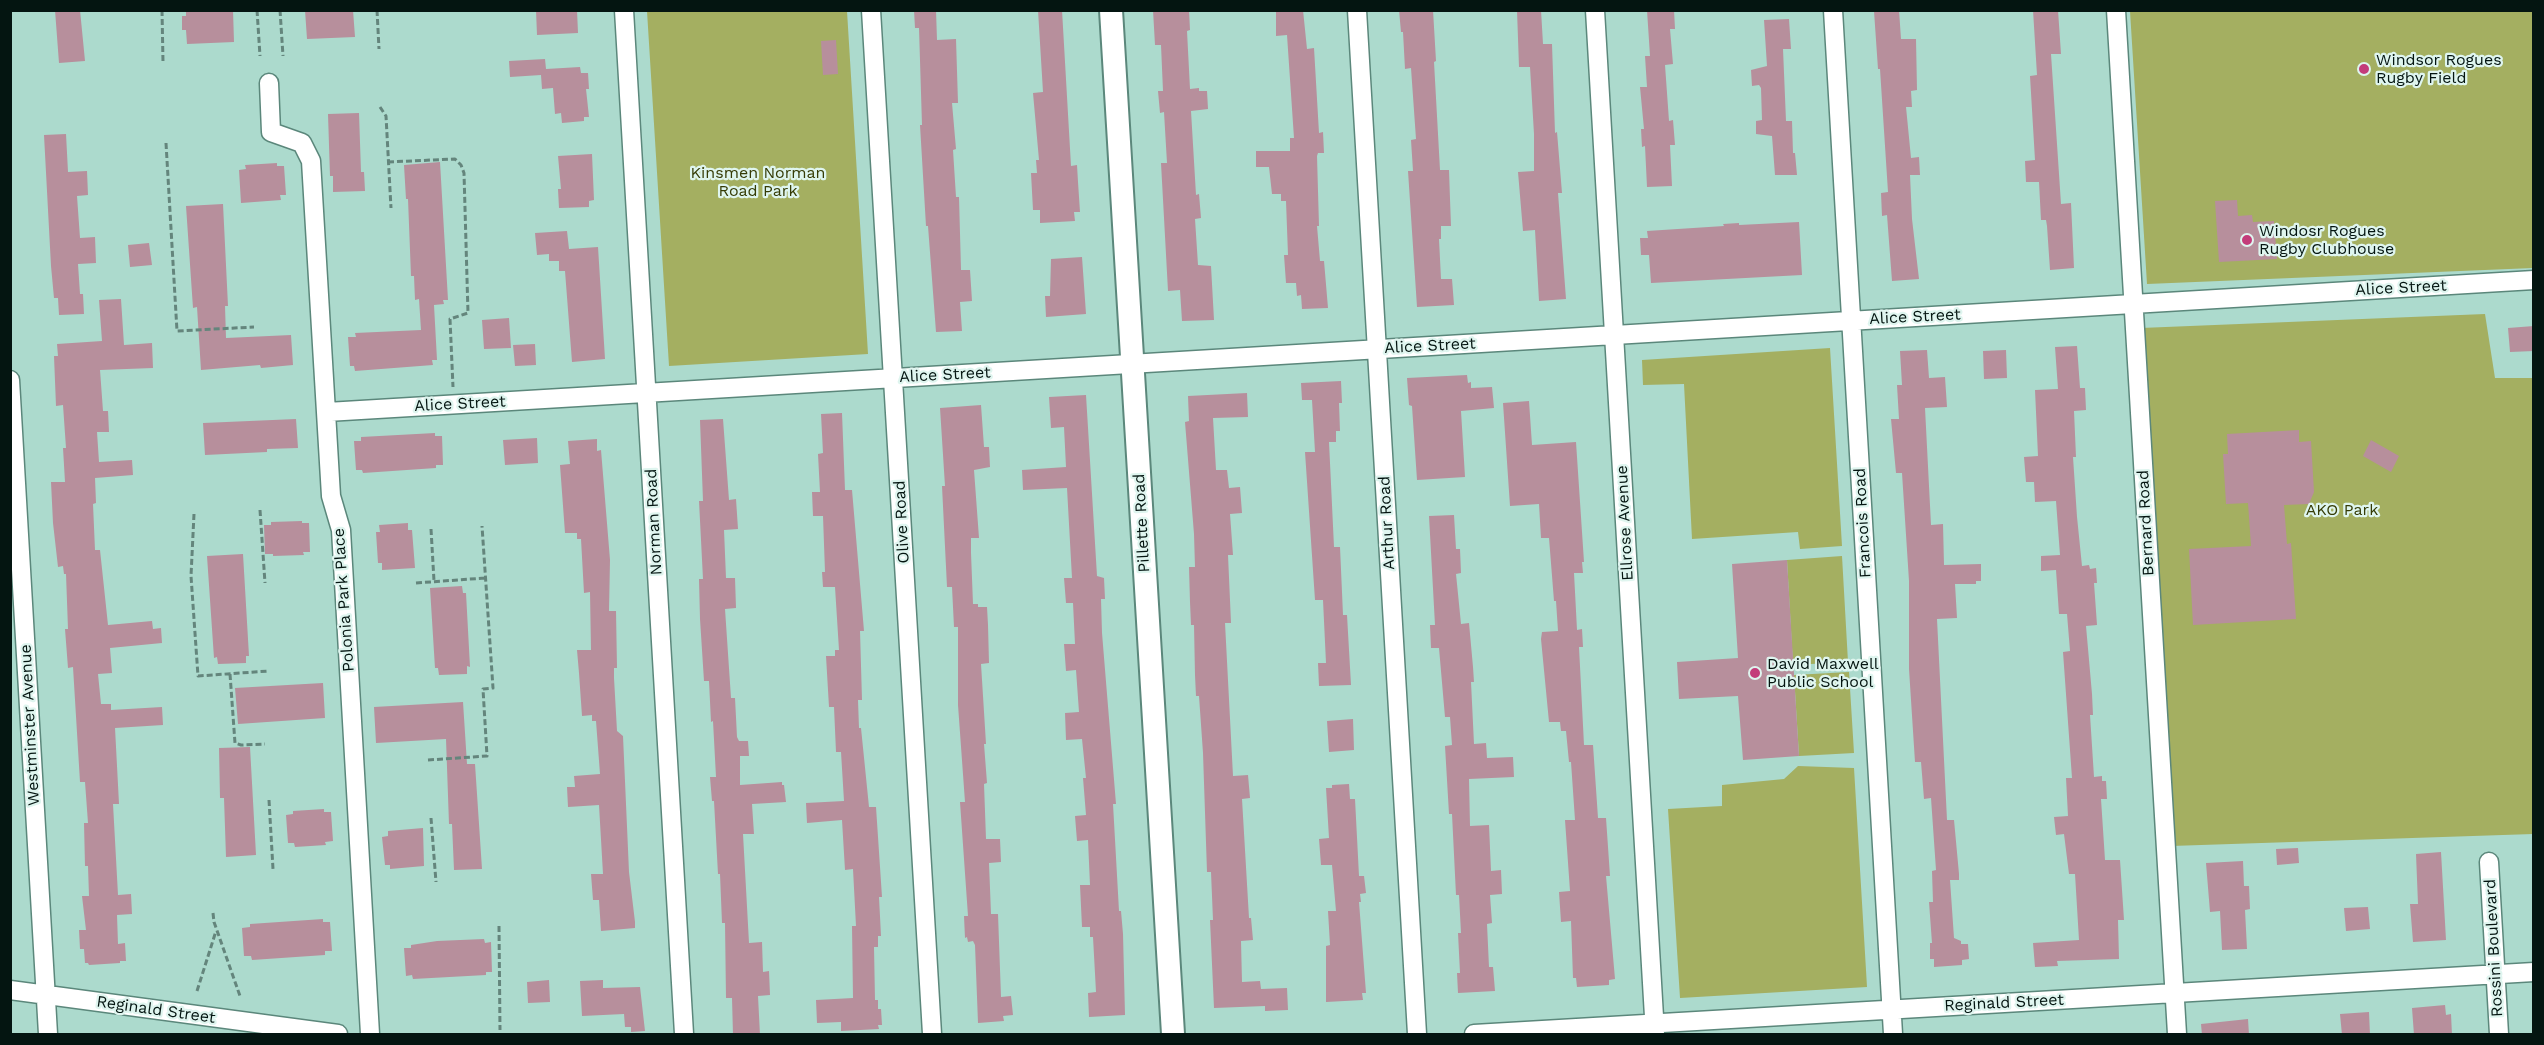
<!DOCTYPE html>
<style>
body{margin:0}
#map{position:relative;width:2544px;height:1045px;overflow:hidden;background:#acdacd;font-family:"Work Sans",sans-serif}
canvas{display:block}
.frame{position:absolute;inset:0;border:12px solid #041511;pointer-events:none}
</style>
<div id="map">
<canvas width="2544" height="1045"></canvas>
<div class="frame"></div>
</div>
<script>
const context = document.querySelector('canvas').getContext('2d');
context.lineJoin = 'round';
function paint(path, color) { context.fillStyle = color; context.fill(path, 'evenodd'); }
const poly = rows => new Path2D(rows.map(r => 'M' + r).join(''));
function stroke(path, color, width, dash) { context.strokeStyle = color; context.lineWidth = width; context.lineCap = dash ? 'butt' : 'round'; context.setLineDash(dash || []); context.stroke(path); }
function label(font, color, halo, rows, align = 'center') {
  context.font = font + ' "Work Sans",sans-serif'; context.lineWidth = 4.5; context.setLineDash([]); context.textBaseline = 'middle'; context.strokeStyle = halo; context.fillStyle = color; for (const [text, x, y, turn = 0] of rows) {
    context.save(); context.translate(x, y); context.rotate((+turn || 0) * Math.PI / 180); context.textAlign = isNaN(turn) ? turn : align; if (halo) context.strokeText(text, 0, 0); context.fillText(text, 0, 0); context.restore();
  }
}
const green = poly([
 [647,11,847,11,868,354,669,366],
 [2130,11,2533,11,2533,268,2147,284],
 [2485,314,2495,378,2533,378,2533,834,2171,846,2141,328],
 [1830,348,1842,546,1800,549,1798,532,1692,539,1684,384,1643,385,1642,360],
 [1842,556,1848,662,1793,665,1787,560],
 [1849,672,1854,753,1799,756,1794,675],
 [1798,766,1854,768,1867,987,1680,998,1668,809,1722,806,1722,785,1784,779]
]);
const building = poly([
 [55,10,80,10,85,61,59,63],
 [186,10,233,10,234,42,187,44,186,30,182,30,182,16,186,16],
 [305,10,353,10,355,37,307,39],
 [536,10,577,10,578,33,537,35],
 [914,10,936,10,937,40,956,39,958,103,952,103,956,149,953,150,956,197,959,197,961,270,970,270,972,301,960,302,962,331,936,332,928,226,926,226,920,125,922,125,919,28,915,28],
 [1038,10,1062,10,1071,166,1077,165,1078,182,1080,212,1074,212,1075,221,1040,223,1040,210,1033,210,1031,173,1037,173,1036,160,1039,160,1033,93,1043,92],
 [1153,10,1189,10,1190,30,1187,31,1190,89,1199,88,1199,91,1207,91,1208,109,1191,111,1196,195,1199,194,1201,218,1195,219,1198,265,1211,266,1214,320,1182,321,1180,290,1168,291,1161,163,1167,163,1164,112,1160,113,1158,91,1163,91,1161,45,1155,45],
 [1276,10,1303,10,1307,49,1314,48,1319,133,1323,132,1324,153,1318,153,1317,156,1319,226,1317,226,1320,261,1324,261,1328,308,1302,309,1301,295,1297,296,1296,283,1286,283,1284,255,1288,255,1286,201,1281,201,1281,194,1272,194,1269,167,1256,167,1256,151,1290,151,1290,138,1294,138,1287,35,1276,36],
 [1399,10,1433,10,1436,61,1434,62,1440,170,1449,170,1450,199,1451,226,1441,226,1441,239,1439,239,1441,279,1452,279,1454,305,1417,307,1408,171,1413,171,1411,140,1416,139,1411,68,1405,69,1403,32,1401,32],
 [1517,10,1541,10,1543,44,1552,44,1555,133,1557,132,1562,193,1558,193,1566,299,1539,301,1535,230,1523,231,1518,172,1534,171,1534,134,1530,67,1519,67],
 [1647,10,1674,10,1675,29,1670,29,1673,64,1665,65,1669,121,1673,120,1675,145,1670,145,1672,186,1647,187,1645,146,1642,147,1641,129,1644,129,1640,87,1647,87,1645,56,1650,56],
 [1899,10,1901,39,1916,39,1917,90,1911,91,1912,107,1906,107,1911,158,1919,157,1920,175,1910,175,1912,219,1919,279,1892,281,1887,215,1882,216,1881,193,1888,192,1880,69,1878,69,1874,11],
 [2033,10,2058,10,2061,54,2051,54,2061,204,2071,203,2074,268,2050,270,2047,226,2046,220,2041,220,2039,182,2026,182,2025,161,2035,160,2030,76,2037,75],
 [1789,19,1791,49,1783,49,1786,121,1792,121,1793,153,1795,153,1797,175,1775,175,1772,136,1756,134,1756,121,1762,120,1761,88,1759,85,1752,86,1751,70,1767,66,1764,20],
 [836,40,838,74,823,75,821,41],
 [545,59,546,69,580,67,581,73,588,73,589,89,586,89,589,117,584,117,584,121,562,123,561,113,555,114,553,88,542,89,541,75,510,77,509,61],
 [359,113,361,172,364,172,365,191,333,192,333,176,330,176,328,114],
 [66,134,68,172,87,171,88,195,77,196,80,238,95,237,96,263,78,264,80,294,83,294,84,314,59,315,58,298,54,298,51,266,44,135],
 [592,154,594,200,589,201,589,207,559,208,558,189,561,189,558,156],
 [440,162,448,300,443,300,444,304,434,305,437,360,432,360,433,365,355,371,354,366,350,366,348,337,356,337,355,333,421,330,419,299,415,300,414,276,411,276,408,199,406,199,404,165],
 [277,163,277,166,284,166,286,195,280,195,281,200,241,203,239,170,246,169,245,165],
 [2237,200,2238,216,2252,215,2253,222,2274,221,2277,259,2219,262,2215,201],
 [223,204,228,306,225,306,226,338,291,335,293,365,261,368,260,365,201,370,197,307,193,308,186,206],
 [1799,222,1802,275,1651,283,1649,255,1641,255,1640,238,1648,238,1647,231,1724,226,1723,224,1739,223,1739,225],
 [567,231,569,249,598,247,605,359,572,362,565,271,559,271,559,261,549,261,549,254,537,255,535,233],
 [149,243,152,265,130,267,128,245],
 [1082,257,1086,314,1046,317,1045,296,1050,296,1051,259],
 [121,299,124,345,152,343,153,368,100,370,103,411,108,411,109,432,97,432,99,462,132,460,133,475,95,478,96,503,93,504,95,550,100,550,108,625,152,621,153,629,161,628,162,643,110,648,112,673,98,674,101,704,111,704,111,710,162,707,163,725,115,728,119,804,113,804,118,895,131,894,132,914,117,915,118,944,125,943,126,961,120,961,120,963,89,965,88,963,85,963,84,949,80,949,79,930,86,930,82,896,89,896,88,866,85,866,84,823,88,823,85,782,80,782,73,667,68,668,65,629,68,629,66,574,64,574,63,566,58,567,53,523,51,482,65,482,63,448,66,448,63,405,56,406,54,356,58,356,57,344,102,341,99,300],
 [509,318,511,348,484,349,482,320],
 [2534,326,2534,351,2510,352,2508,328],
 [535,344,536,365,515,366,513,345],
 [2077,346,2080,388,2085,388,2086,410,2074,411,2076,457,2073,457,2077,517,2082,566,2089,565,2090,569,2096,568,2097,583,2094,583,2097,625,2086,626,2092,694,2093,715,2090,715,2094,777,2102,776,2102,781,2106,781,2107,799,2101,799,2105,860,2120,860,2124,920,2118,920,2119,959,2057,961,2058,966,2035,967,2033,943,2079,940,2075,874,2069,874,2064,834,2056,835,2054,817,2068,816,2066,778,2072,778,2063,652,2070,651,2067,614,2059,614,2056,570,2041,571,2041,556,2060,555,2056,501,2035,502,2034,482,2026,482,2024,457,2038,456,2035,390,2058,389,2055,347],
 [1927,350,1929,378,1945,377,1947,407,1925,408,1931,525,1943,524,1944,565,1981,564,1981,581,1976,581,1976,584,1955,584,1957,618,1937,619,1947,820,1954,820,1959,874,1959,880,1950,880,1954,938,1961,941,1961,944,1968,944,1969,959,1962,960,1962,965,1934,967,1934,959,1930,959,1930,943,1932,943,1929,902,1933,902,1932,871,1936,870,1931,798,1924,799,1921,762,1915,762,1909,669,1909,581,1902,473,1896,473,1891,419,1899,419,1897,385,1902,385,1900,351],
 [2006,350,2007,378,1984,379,1983,351],
 [1467,375,1468,383,1471,382,1471,388,1492,387,1494,408,1461,411,1465,477,1417,480,1412,406,1409,405,1407,378],
 [1341,381,1342,403,1339,403,1340,431,1336,431,1336,442,1329,442,1334,547,1340,547,1343,615,1347,615,1351,685,1319,686,1318,663,1326,663,1323,600,1315,600,1305,452,1315,452,1312,400,1302,400,1301,383],
 [1247,393,1248,417,1213,418,1216,470,1227,470,1229,488,1240,487,1242,513,1230,514,1233,555,1228,555,1231,623,1225,623,1233,776,1248,775,1250,798,1242,799,1249,918,1251,918,1253,940,1241,941,1242,982,1260,981,1261,989,1287,988,1288,1010,1265,1011,1265,1006,1214,1008,1210,920,1213,920,1211,872,1207,872,1203,753,1199,696,1196,696,1195,675,1194,625,1191,625,1190,602,1189,567,1195,567,1194,534,1185,422,1189,421,1188,396],
 [1086,395,1097,576,1104,578,1105,599,1101,599,1102,633,1116,804,1113,804,1119,911,1121,911,1123,934,1125,1015,1089,1017,1088,993,1096,992,1093,937,1090,937,1090,927,1082,927,1080,885,1090,885,1088,840,1077,841,1075,816,1086,815,1083,778,1086,778,1082,739,1066,740,1065,713,1079,712,1076,670,1066,671,1064,644,1075,644,1073,603,1066,603,1064,578,1072,578,1067,488,1023,490,1022,470,1066,467,1064,427,1051,428,1049,397],
 [1529,401,1532,445,1576,442,1584,562,1582,562,1583,573,1574,573,1577,630,1582,629,1583,647,1579,647,1584,745,1593,745,1598,818,1606,818,1610,876,1606,876,1615,979,1609,980,1609,985,1577,987,1576,978,1573,978,1571,921,1561,922,1559,892,1570,891,1565,820,1575,820,1571,762,1569,762,1566,731,1561,731,1560,722,1549,722,1541,639,1542,632,1558,631,1556,601,1554,601,1549,538,1541,538,1539,504,1510,506,1503,403],
 [981,405,984,447,989,447,990,467,974,470,979,538,971,538,971,553,973,604,978,604,978,607,987,607,988,625,989,663,981,664,986,744,984,744,987,783,984,784,986,839,1000,839,1001,862,989,863,991,914,998,914,1001,997,1011,996,1013,1015,1003,1016,1004,1021,978,1023,975,945,973,941,968,942,967,937,965,938,964,916,968,916,960,802,965,802,958,705,958,627,954,627,952,587,947,587,942,486,945,486,940,408],
 [842,413,845,490,852,490,864,631,860,631,862,700,858,700,859,728,861,728,869,807,876,807,882,897,879,897,881,936,878,936,878,947,874,947,875,1000,878,1000,878,1009,881,1009,882,1025,878,1025,879,1029,841,1031,841,1022,817,1023,816,1000,853,998,852,926,856,926,853,869,845,870,842,820,807,823,806,803,844,801,841,752,836,752,834,707,829,707,826,656,835,656,835,650,839,650,835,587,823,587,822,572,825,572,823,516,813,516,812,492,820,492,818,454,823,453,821,414],
 [296,419,298,448,267,449,267,452,205,455,203,423],
 [723,419,729,500,736,499,738,529,724,530,726,578,735,578,736,608,725,609,731,698,735,698,737,737,739,741,748,741,749,756,740,756,740,785,782,782,782,785,784,785,786,802,752,804,754,834,743,834,749,943,762,942,763,972,769,971,770,995,758,996,760,1035,733,1035,732,998,726,998,725,923,722,923,720,874,718,874,714,801,712,801,710,777,716,777,713,721,711,722,709,681,704,681,700,619,699,579,703,579,699,501,703,501,700,420],
 [2299,430,2299,442,2311,441,2314,492,2309,504,2284,505,2287,544,2291,543,2296,619,2193,625,2189,549,2251,546,2248,503,2226,504,2223,454,2228,454,2227,434],
 [435,433,435,436,442,436,443,465,436,465,436,468,363,473,362,470,356,470,354,441,361,441,361,437],
 [537,438,538,463,505,465,503,440],
 [597,439,597,451,601,450,610,560,609,611,616,611,617,668,614,668,614,678,617,731,623,736,629,872,635,922,635,928,601,931,599,900,593,900,591,874,603,874,599,805,568,807,567,787,575,787,574,776,600,774,596,721,592,721,592,715,582,716,579,673,577,650,591,650,590,592,584,593,581,539,577,539,577,533,565,533,560,465,570,464,568,441],
 [2371,440,2399,456,2391,472,2363,456],
 [1454,515,1456,549,1460,549,1461,573,1456,574,1461,624,1469,623,1473,667,1474,682,1471,682,1474,744,1486,743,1487,758,1513,757,1514,777,1469,779,1470,826,1489,825,1491,871,1501,870,1502,894,1490,895,1492,923,1487,924,1489,967,1493,967,1495,991,1458,993,1457,973,1460,973,1458,933,1461,933,1459,895,1456,895,1452,814,1449,814,1445,746,1452,745,1450,717,1445,717,1439,648,1431,648,1430,625,1435,625,1429,516],
 [302,521,302,523,309,523,310,552,303,552,304,555,273,556,273,554,265,554,264,525,271,525,271,522],
 [408,523,408,530,412,530,415,568,382,570,382,563,378,563,376,532,380,532,379,525],
 [243,554,249,656,246,656,246,663,218,664,217,657,214,658,207,556],
 [1787,560,1799,756,1743,760,1738,696,1679,699,1677,662,1738,658,1732,564],
 [462,586,463,593,466,593,470,667,467,666,467,674,439,675,438,668,435,668,430,588],
 [323,683,325,718,238,724,235,688],
 [463,702,467,764,475,764,482,869,454,870,452,824,449,824,446,739,376,743,374,707],
 [1353,719,1354,750,1329,752,1327,721],
 [250,747,256,855,226,857,224,798,220,798,219,748],
 [1349,784,1350,799,1355,799,1359,876,1364,876,1366,893,1360,894,1361,902,1359,902,1366,993,1362,993,1363,1000,1326,1002,1326,946,1330,945,1328,911,1336,911,1332,865,1321,865,1319,839,1329,838,1326,788,1332,788,1332,785],
 [324,809,324,812,331,812,333,841,325,842,326,845,295,847,294,843,288,843,286,815,293,814,293,811],
 [423,828,424,866,390,869,390,865,385,865,382,837,388,836,388,831],
 [2298,848,2299,863,2277,865,2276,849],
 [2441,852,2446,940,2413,942,2410,904,2418,904,2416,854],
 [2243,861,2244,886,2249,886,2250,909,2245,910,2247,949,2222,950,2220,911,2210,912,2206,863],
 [2368,907,2370,929,2346,931,2344,908],
 [323,919,323,922,330,922,332,951,325,951,325,955,252,960,251,956,244,956,242,928,250,927,250,924],
 [484,939,485,943,491,942,492,972,486,972,486,975,413,979,412,975,406,976,404,948,411,948,411,945,437,941],
 [549,980,550,1002,528,1003,527,982],
 [603,980,603,988,640,987,645,1031,631,1032,631,1027,625,1027,624,1014,582,1016,580,981],
 [2445,1005,2446,1015,2451,1014,2452,1035,2414,1035,2412,1008],
 [2369,1012,2370,1035,2342,1035,2340,1014],
 [2248,1019,2249,1035,2202,1035,2201,1024]
]);
const path = poly([
 [162,10,163,62],
 [257,10,260,56],
 [280,10,283,56],
 [377,10,379,49],
 [380,107,386,116,391,208],
 [166,143,177,331,254,327],
 [388,162,455,159,461,165,464,173,468,313,450,319,453,387],
 [260,510,265,583],
 [194,514,191,576,198,676,269,671],
 [431,529,434,581],
 [416,583,485,578],
 [230,674,235,743,241,745,265,744],
 [428,760,487,756,483,689,493,688,482,526],
 [269,800,273,869],
 [431,818,436,882],
 [213,913,214,922,240,996],
 [499,926,500,1030],
 [197,991,216,931]
]);
const minor = poly([
 [624,10,684,1034],
 [871,10,932,1034],
 [1357,10,1417,1034],
 [1595,10,1655,1034],
 [1833,10,1893,1034],
 [2116,10,2177,1034],
 [269,83,271,132,302,143,311,161,331,496,341,530,370,1034],
 [10,380,48,1034],
 [327,412,2534,280],
 [2489,862,2499,1034],
 [10,990,338,1034],
 [1474,1034,2534,972]
]);
const tertiary = poly([
 [1111,10,1173,1034]
]);
const markers = [
 [2364,69,6,"#c33c7a"],
 [2247,240,6,"#c33c7a"],
 [1755,673,6,"#c33c7a"]
];
const poiNames = [
 ["Windsor Rogues",2376,60],
 ["Rugby Field",2376,78],
 ["Windosr Rogues",2259,231],
 ["Rugby Clubhouse",2259,249],
 ["David Maxwell",1767,664],
 ["Public School",1767,682]
];
const parkNames = [
 ["Kinsmen Norman",758,173],
 ["Road Park",758,191],
 ["AKO Park",2342,510]
];
const streetNames = [
 ["Alice Street",2401,288,-3],
 ["Alice Street",1915,317,-3],
 ["Alice Street",1430,346,-3],
 ["Alice Street",945,375,-3],
 ["Alice Street",460,404,-3],
 ["Norman Road",654,522,-93],
 ["Olive Road",902,522,-93],
 ["Pillette Road",1142,523,-93],
 ["Arthur Road",1387,523,-93],
 ["Ellrose Avenue",1625,523,-93],
 ["Francois Road",1863,523,-93],
 ["Bernard Road",2146,523,-93],
 ["Polonia Park Place",344,600,-94],
 ["Westminster Avenue",30,725,-93],
 ["Rossini Boulevard",2494,948,-93],
 ["Reginald Street",2004,1003,-3],
 ["Reginald Street",156,1010,8]
];
paint(green, '#a4af61');
paint(building, '#b78f9c');
stroke(minor, '#5b877b', 21);
stroke(tertiary, '#5b877b', 26);
stroke(path, '#64857c', 3, [6, 3]);
stroke(minor, '#fff', 18);
stroke(tertiary, '#fff', 22);
for (const [x, y, r, color] of markers) { const dot = new Path2D(); dot.arc(x, y, r, 0, 2 * Math.PI); context.fillStyle = color; context.fill(dot); stroke(dot, '#dff5ef', 2); }
label('16px', '#041511', '#dff5ef', poiNames, 'left');
label('16px', '#353b05', '#dff5ef', parkNames);
label('16px', '#041511', '#dff5ef', streetNames);
</script>
